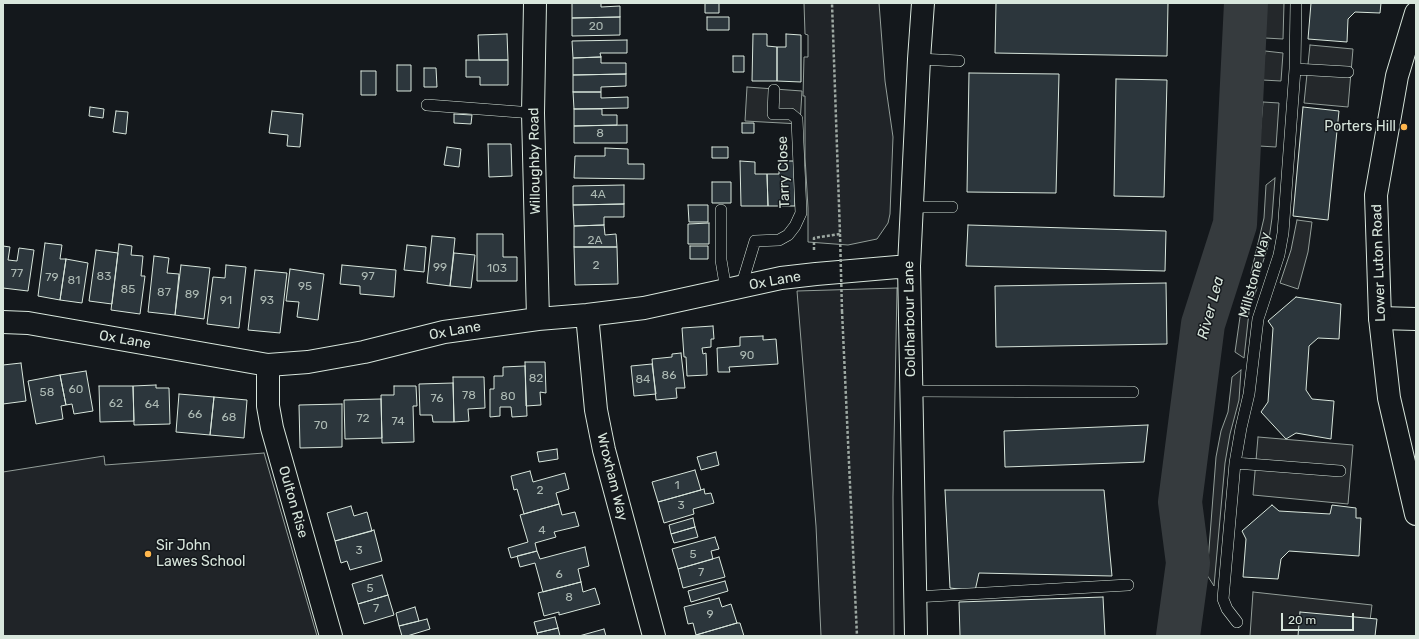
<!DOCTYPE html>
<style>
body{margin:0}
#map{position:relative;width:1419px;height:639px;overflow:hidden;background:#14181c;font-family:Rubik,sans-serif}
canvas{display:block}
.frame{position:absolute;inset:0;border:4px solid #d8e6dc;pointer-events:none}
.scale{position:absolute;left:1281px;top:613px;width:73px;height:18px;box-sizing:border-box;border:2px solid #d8e6dc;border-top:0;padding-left:5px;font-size:12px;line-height:14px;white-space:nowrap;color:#d8e6dc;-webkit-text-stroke:3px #14181c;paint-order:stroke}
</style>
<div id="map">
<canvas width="1419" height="639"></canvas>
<div class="frame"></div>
<div class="scale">20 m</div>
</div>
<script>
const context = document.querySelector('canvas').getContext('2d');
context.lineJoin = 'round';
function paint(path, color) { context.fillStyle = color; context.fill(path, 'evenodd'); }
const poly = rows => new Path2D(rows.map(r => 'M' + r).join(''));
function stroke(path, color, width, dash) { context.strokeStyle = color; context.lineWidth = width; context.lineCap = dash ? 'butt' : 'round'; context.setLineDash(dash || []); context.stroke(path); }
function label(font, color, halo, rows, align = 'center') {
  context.font = font + ' Rubik,sans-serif'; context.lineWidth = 3; context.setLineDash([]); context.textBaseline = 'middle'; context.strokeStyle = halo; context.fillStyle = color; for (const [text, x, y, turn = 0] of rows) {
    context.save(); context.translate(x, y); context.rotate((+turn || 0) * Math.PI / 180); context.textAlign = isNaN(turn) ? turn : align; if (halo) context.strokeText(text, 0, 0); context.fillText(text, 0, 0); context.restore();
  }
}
const green = poly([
 [804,3,879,3,885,81,893,137,890,214,888,223,877,239,848,245,808,242,808,208,805,157,805,96,803,96,804,57,808,57,808,35,805,34,804,3],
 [897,288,893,497,894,636,821,636,816,526,797,291,897,288],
 [264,453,317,636,3,636,3,472,104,456,105,465,264,453]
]);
const parking = poly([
 [1265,3,1284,3,1283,39,1265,38,1265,3],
 [1310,45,1353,49,1348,107,1304,103,1310,45],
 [1265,51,1283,53,1281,81,1262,80,1265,51],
 [747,87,802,91,800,124,745,121,747,87],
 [1263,102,1279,103,1276,147,1259,146,1263,102],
 [1275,178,1272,218,1268,246,1256,284,1251,273,1264,218,1266,185,1275,178],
 [1297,220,1312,222,1308,252,1298,289,1280,283,1291,250,1297,220],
 [1257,288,1249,312,1244,358,1235,352,1241,310,1246,293,1257,288],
 [1241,370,1239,400,1230,434,1225,463,1214,586,1207,575,1216,457,1221,431,1228,412,1232,377,1241,370],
 [1258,437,1353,445,1348,504,1253,495,1258,437],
 [1253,592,1372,605,1368,636,1250,636,1253,592]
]);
const river = poly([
 [1178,636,1188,563,1180,502,1203,324,1235,224,1246,3]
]);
const building = poly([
 [572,3,601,3,601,7,620,6,620,17,572,18,572,3],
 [705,3,719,3,719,13,705,13,705,3],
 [996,3,1168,3,1167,56,995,53,996,3],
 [1311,3,1381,3,1380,13,1355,12,1348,19,1347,42,1308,39,1311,3],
 [620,17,620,35,572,36,572,18,620,17],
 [707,17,729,17,729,30,707,30,707,17],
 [507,34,508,60,479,60,478,35,507,34],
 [753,34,767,34,767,46,777,47,777,81,752,81,753,34],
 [786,34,801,35,801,82,777,81,777,47,786,47,786,34],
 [627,40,627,53,600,53,601,57,573,58,572,41,627,40],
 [733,56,744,56,744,72,733,72,733,56],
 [601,57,601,63,626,63,626,74,573,75,573,58,601,57],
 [466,60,508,60,508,85,480,85,480,77,466,77,466,60],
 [397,65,411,65,411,91,397,91,397,65],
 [424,68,436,68,437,87,424,87,424,68],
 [361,71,376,71,376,95,361,95,361,71],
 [969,73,1059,74,1056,193,967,192,969,73],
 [626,74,626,86,601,87,601,92,573,92,573,75,626,74],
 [1116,79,1167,80,1164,197,1114,196,1116,79],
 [573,92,601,92,601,98,628,97,628,108,574,109,573,92],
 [90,107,104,109,103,118,89,116,90,107],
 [1303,107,1339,111,1328,220,1293,216,1303,107],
 [574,109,602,109,602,115,617,115,617,125,574,126,574,109],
 [116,111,128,112,126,134,113,132,116,111],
 [272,111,303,114,300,147,287,146,288,135,269,133,272,111],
 [454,114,472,115,471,124,454,123,454,114],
 [742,123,754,123,754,133,742,133,742,123],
 [627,125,627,143,574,143,574,126,627,125],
 [488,144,511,144,512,176,489,177,488,144],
 [447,147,461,149,459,167,444,165,447,147],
 [712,147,728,147,728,158,712,158,712,147],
 [605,148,628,149,628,164,644,164,644,179,574,178,575,156,605,156,605,148],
 [740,161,755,162,755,174,767,174,768,206,741,206,740,161],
 [779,161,794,161,795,206,768,206,767,174,779,174,779,161],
 [712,182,731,182,731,203,712,203,712,182],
 [624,185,624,204,573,205,573,186,624,185],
 [624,204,624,217,604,217,604,225,574,226,573,205,624,204],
 [688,205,708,205,708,222,689,222,688,205],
 [709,223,709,244,688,244,688,224,709,223],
 [604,225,605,235,616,234,617,247,574,247,574,226,604,225],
 [968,225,1166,231,1165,271,966,266,968,225],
 [477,234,503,234,503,257,517,257,517,281,477,281,477,234],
 [432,236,455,238,450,286,427,283,432,236],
 [45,243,62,245,60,259,66,259,60,300,38,296,45,243],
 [119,244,132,246,131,255,143,256,141,276,145,276,140,314,111,310,119,244],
 [407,245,426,247,424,272,404,270,407,245],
 [3,246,10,247,8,260,17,261,19,248,34,250,28,291,3,288,3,246],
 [690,246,708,246,708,259,690,259,690,246],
 [574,247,617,247,618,284,575,285,574,247],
 [96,250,118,253,112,304,89,301,96,250],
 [454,253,475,255,471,288,450,286,454,253],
 [154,256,169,258,167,273,179,274,175,315,148,312,154,256],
 [66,259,88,263,82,303,60,300,66,259],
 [181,265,210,268,204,319,175,315,181,265],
 [226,265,246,267,239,328,207,324,213,277,225,278,226,265],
 [342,265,396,270,394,297,360,294,360,286,340,284,342,265],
 [290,269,324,274,318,320,297,317,299,302,286,301,290,269],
 [255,270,287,273,280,333,248,330,255,270],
 [1166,283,1167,344,996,347,995,286,1166,283],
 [1296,297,1341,304,1339,339,1318,338,1309,346,1306,390,1312,399,1334,401,1331,439,1296,433,1286,439,1261,412,1268,402,1273,328,1268,321,1296,297],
 [713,326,714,339,711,339,711,347,702,348,703,354,706,353,707,375,687,376,686,357,684,357,682,328,713,326],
 [763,336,763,340,776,339,778,364,729,367,730,372,718,372,717,348,740,346,740,337,763,336],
 [681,353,685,388,676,388,677,398,656,400,652,359,672,357,672,354,681,353],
 [525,362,545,362,546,393,540,392,541,405,526,406,525,362],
 [21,363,26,401,3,404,3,365,21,363],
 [652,364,656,394,634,396,631,366,652,364],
 [525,366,527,416,512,417,511,407,500,407,500,416,490,417,490,389,494,389,494,376,503,376,503,367,525,366],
 [86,371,93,411,74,414,72,404,66,405,60,375,86,371],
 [60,375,66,405,61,406,63,419,36,424,28,381,60,375],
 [453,377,484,377,485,408,468,409,469,421,454,422,453,377],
 [453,383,454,422,433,422,432,415,420,415,419,384,453,383],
 [156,385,156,388,169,388,170,424,134,425,133,386,156,385],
 [99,386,133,386,134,421,100,422,99,386],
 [394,386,416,386,417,406,413,406,414,442,382,443,381,395,394,395,394,386],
 [179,394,214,397,210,435,176,432,179,394],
 [214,397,247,400,244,438,210,435,214,397],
 [381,399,382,438,345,439,344,400,381,399],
 [342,404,342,447,300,448,299,405,342,404],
 [1148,425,1144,462,1005,467,1004,431,1148,425],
 [557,449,558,459,539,462,537,452,557,449],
 [716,452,719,465,701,470,697,457,716,452],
 [695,470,701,490,658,502,652,482,695,470],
 [530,471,533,482,565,473,569,489,556,493,559,504,524,514,517,489,514,490,511,476,530,471],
 [704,489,705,494,711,493,714,503,693,509,694,514,664,523,658,502,704,489],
 [945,490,1104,490,1112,576,979,573,975,591,950,588,945,490],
 [559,504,562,515,575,512,579,526,554,532,556,537,535,543,537,551,511,558,508,548,528,542,520,515,559,504],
 [1272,505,1279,511,1330,514,1332,505,1356,508,1356,518,1361,518,1359,556,1289,551,1281,559,1278,579,1243,577,1246,539,1242,531,1272,505],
 [351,506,354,516,367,512,372,531,335,541,327,513,351,506],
 [693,518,695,527,671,534,669,525,693,518],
 [695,527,698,537,674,543,671,534,695,527],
 [374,530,382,561,350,570,347,561,341,563,335,541,374,530],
 [715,537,719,549,711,551,713,559,678,569,672,549,715,537],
 [585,547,589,566,578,569,581,582,543,592,535,563,520,567,517,556,537,551,540,559,585,547],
 [719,557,725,577,683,588,678,569,719,557],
 [382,575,388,595,358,604,352,584,382,575],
 [725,581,728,591,691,602,688,591,725,581],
 [581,582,583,592,595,588,600,604,559,615,559,612,544,616,538,593,581,582],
 [388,595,394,615,364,624,358,604,388,595],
 [1103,597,1105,636,960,636,959,602,1103,597],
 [719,598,722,607,731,604,737,623,696,635,693,623,688,624,684,607,719,598],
 [415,607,419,621,399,626,396,613,415,607],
 [1300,612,1377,619,1375,636,1298,636,1300,612],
 [555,617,558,628,537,633,534,622,555,617],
 [427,619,430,629,407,636,402,636,399,626,427,619],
 [737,623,740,623,744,636,697,636,696,635,737,623],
 [558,628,560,636,538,636,537,633,558,628],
 [604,629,606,636,579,636,604,629]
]);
const path = poly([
 [814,250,814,238,840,234,832,3],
 [842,311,857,636]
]);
const lane = poly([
 [919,59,959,61],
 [1295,69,1348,72],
 [427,105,533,113],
 [912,207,952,207],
 [721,210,721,260,726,290],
 [741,287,755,241,779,240,788,235,795,226,801,213,797,119,791,114,773,114,774,90],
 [911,391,1133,392],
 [1235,463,1340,471],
 [915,597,1128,585],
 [1237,622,1227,609,1223,599,1235,463,1241,428,1249,394,1258,319,1279,255,1283,233,1295,69,1296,3]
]);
const street = poly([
 [535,3,533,113,538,319],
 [587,315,596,410,604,450,654,636],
 [1380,318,1416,319],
 [3,322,28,323,268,365,308,362,364,352,444,332,538,319,587,315,644,308,781,278,816,274,909,266],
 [268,365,268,406,272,428,331,636],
 [916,636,909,266,919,59,923,3]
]);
const secondary = poly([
 [1416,13,1397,76,1376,195,1380,318,1389,398,1416,514]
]);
const pathBridge = poly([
 [840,234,842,311]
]);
const markers = [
 [1404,127,4,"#ffb74d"],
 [148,554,4,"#ffb74d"]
];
const numberNames = [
 ["20",596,27],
 ["8",600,134],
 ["4A",598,195],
 ["2A",595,241],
 ["2",596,266],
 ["99",440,268],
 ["103",497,269],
 ["77",17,274],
 ["83",104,277],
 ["97",368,277],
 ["79",52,278],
 ["81",74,281],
 ["95",305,287],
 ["85",128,290],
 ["87",164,293],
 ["89",192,295],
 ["91",226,301],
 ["93",267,301],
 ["90",747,356],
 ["86",669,376],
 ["82",536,379],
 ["84",643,380],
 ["60",76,390],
 ["58",47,393],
 ["78",469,396],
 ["80",508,397],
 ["76",437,399],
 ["62",116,404],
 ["64",152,405],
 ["66",195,415],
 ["68",229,418],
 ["72",363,419],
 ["74",398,422],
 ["70",321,426],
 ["1",677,486],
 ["2",540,491],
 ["3",681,506],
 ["4",542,531],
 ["3",359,551],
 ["5",693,555],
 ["7",701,573],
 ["6",559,575],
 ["5",370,589],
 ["8",569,598],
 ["7",376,609],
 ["9",710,615]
];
const poiNames = [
 ["Porters Hill",1396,127],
 ["Sir John",156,546,"left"],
 ["Lawes School",156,562,"left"]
];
const streetNames = [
 ["Willoughby Road",535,161,-91],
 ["Tarry Close",784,172,-92],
 ["Lower Luton Road",1379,263,-92],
 ["Millstone Way",1255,275,-75],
 ["Ox Lane",775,281,-10],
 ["Coldharbour Lane",910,319,-91],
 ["Ox Lane",455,331,-10],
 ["Ox Lane",125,340,10],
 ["Wroxham Way",612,477,76],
 ["Oulton Rise",293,502,74]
];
const waterNames = [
 ["River Lea",1211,308,-75]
];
paint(green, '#202428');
stroke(green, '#939e99', 1);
paint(parking, '#24282b');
stroke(parking, '#939e99', 1);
stroke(river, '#363b3e', 44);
paint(building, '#2c363c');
stroke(building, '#d8e6dc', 1);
stroke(lane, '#d8e6dc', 12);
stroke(street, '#d8e6dc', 24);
stroke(secondary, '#d8e6dc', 24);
stroke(path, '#9da8a2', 2.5, [3, 2]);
stroke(lane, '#14181c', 11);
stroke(street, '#14181c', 22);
stroke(secondary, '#14181c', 22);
stroke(pathBridge, '#9da8a2', 2.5, [3, 2]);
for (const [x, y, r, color] of markers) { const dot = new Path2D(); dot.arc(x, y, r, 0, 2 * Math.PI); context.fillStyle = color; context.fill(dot); stroke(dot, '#14181c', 1.5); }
label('12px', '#adbab4', null, numberNames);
label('14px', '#d8e6dc', '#14181c', poiNames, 'right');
label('14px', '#d8e6dc', '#14181c', streetNames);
label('italic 15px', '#d8e6dc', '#14181c', waterNames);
</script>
